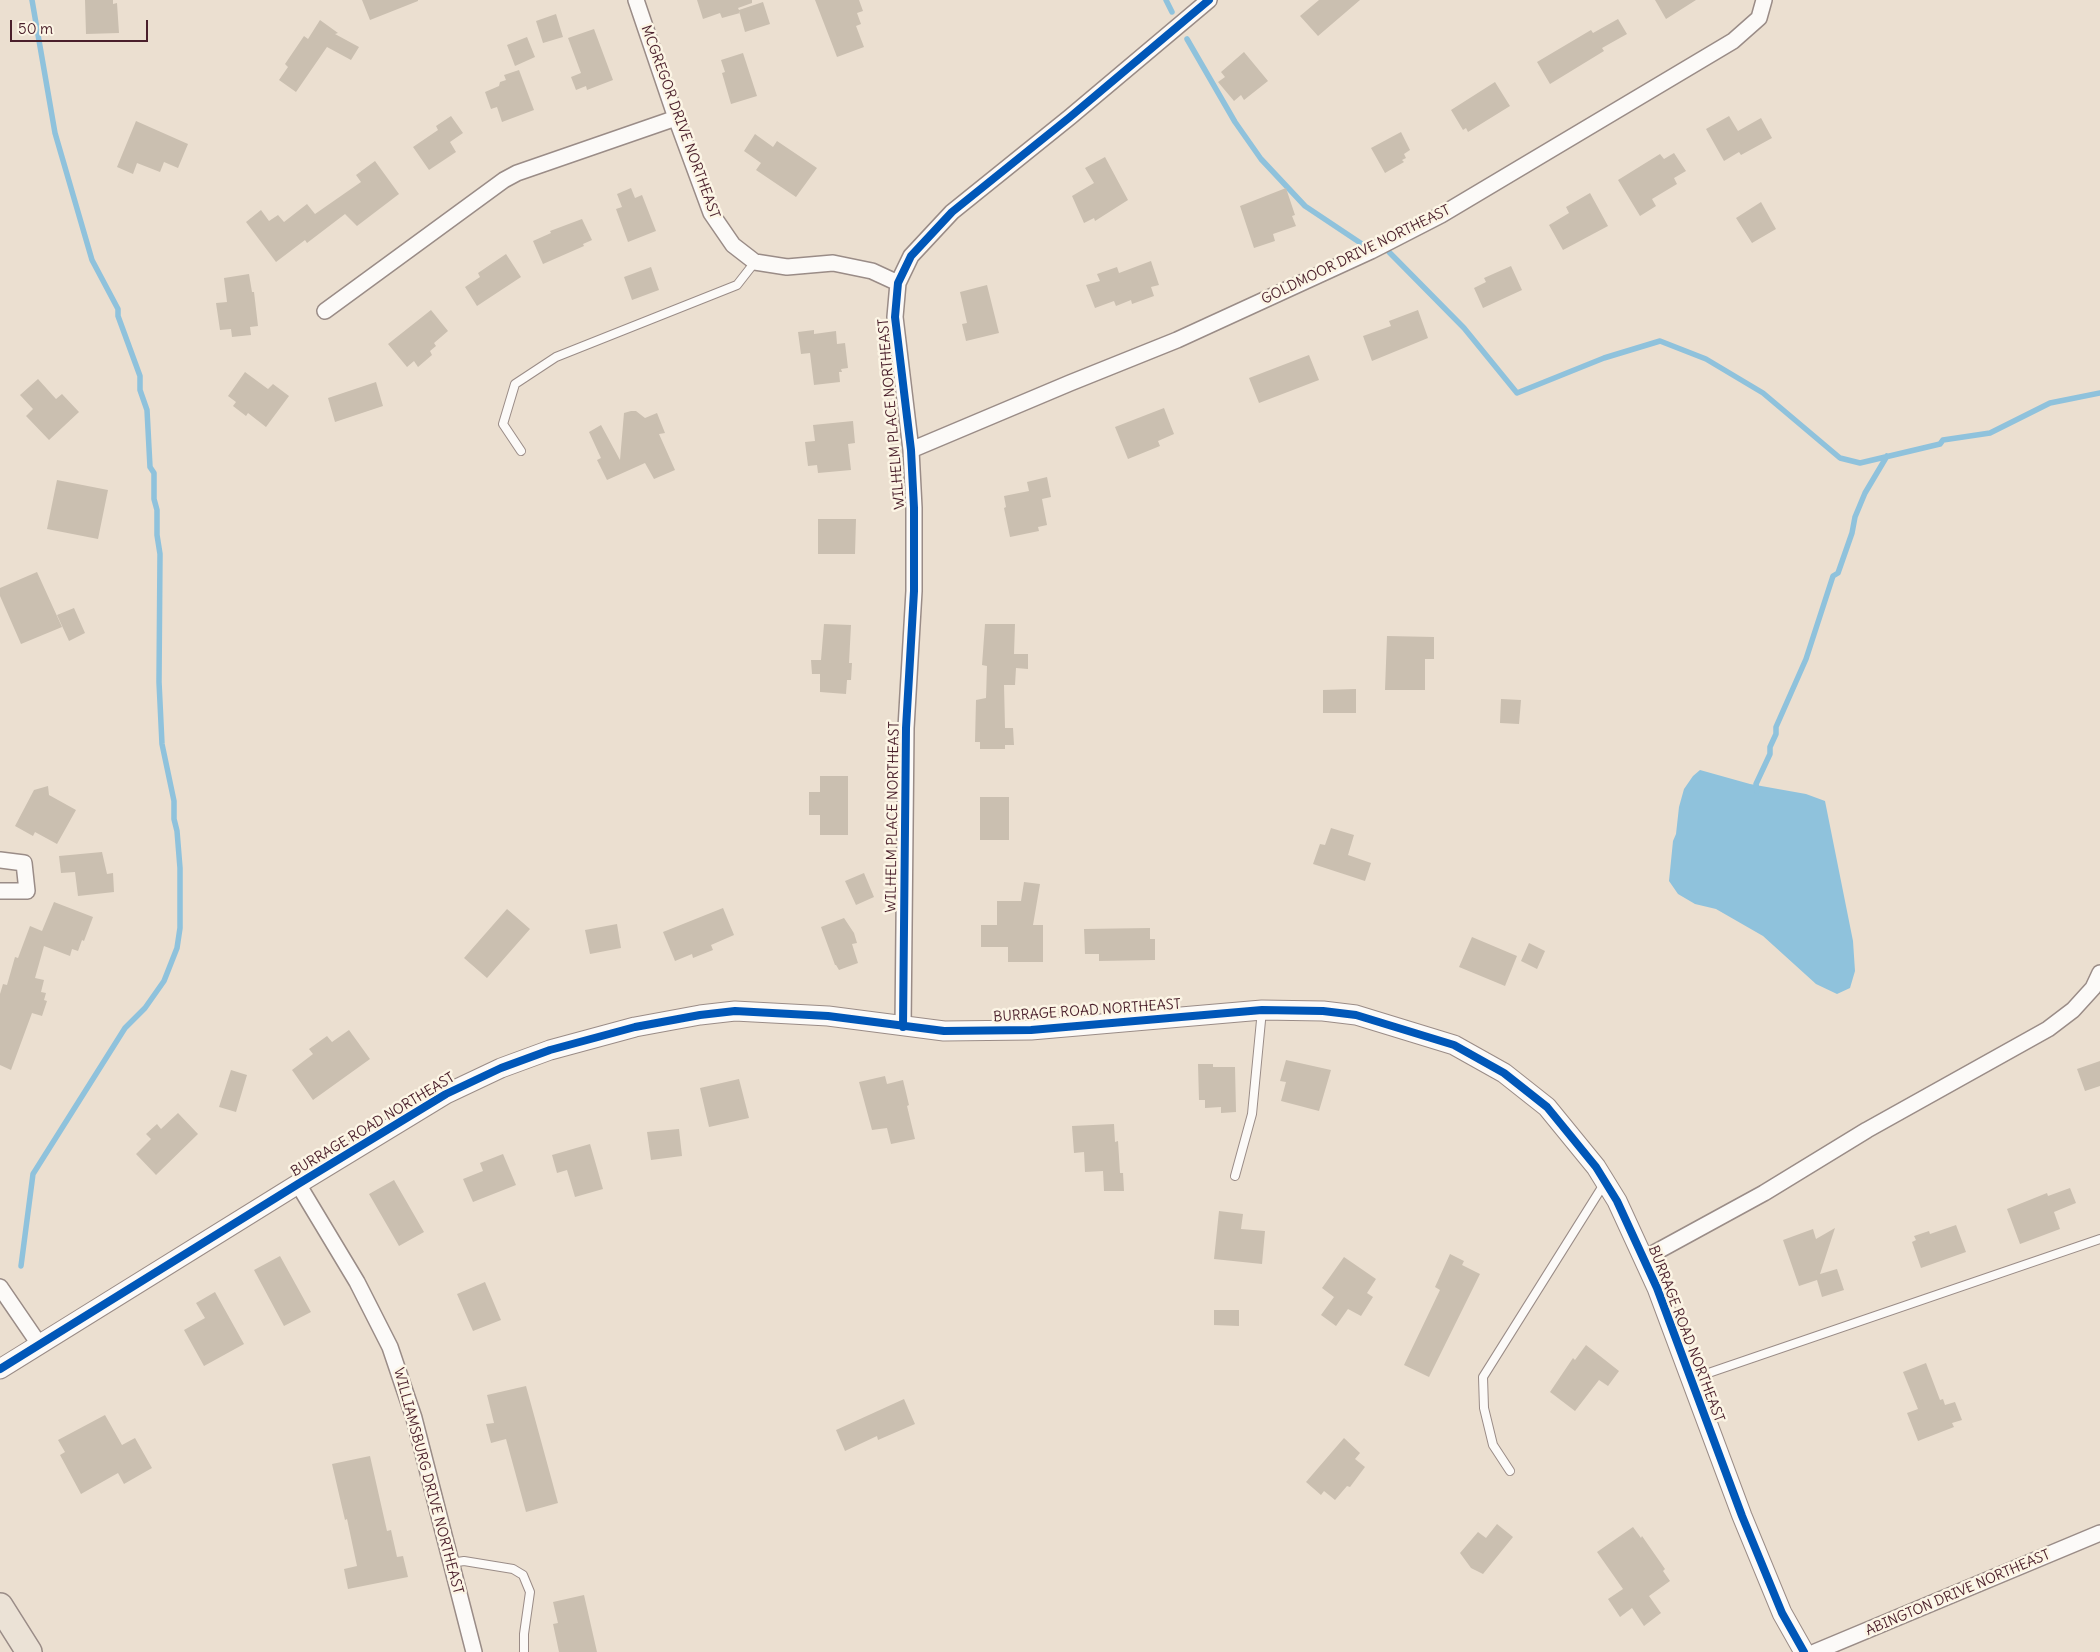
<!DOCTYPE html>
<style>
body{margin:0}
#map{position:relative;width:2100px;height:1652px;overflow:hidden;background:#ebdfd0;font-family:Delius,sans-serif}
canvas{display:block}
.scale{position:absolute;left:10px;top:20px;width:138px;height:22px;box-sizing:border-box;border:2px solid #4a1f2b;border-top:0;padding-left:6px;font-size:15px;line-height:18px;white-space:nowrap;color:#4a1f2b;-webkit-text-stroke:4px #fcf5e5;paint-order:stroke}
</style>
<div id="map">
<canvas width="2100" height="1652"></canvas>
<div class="scale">50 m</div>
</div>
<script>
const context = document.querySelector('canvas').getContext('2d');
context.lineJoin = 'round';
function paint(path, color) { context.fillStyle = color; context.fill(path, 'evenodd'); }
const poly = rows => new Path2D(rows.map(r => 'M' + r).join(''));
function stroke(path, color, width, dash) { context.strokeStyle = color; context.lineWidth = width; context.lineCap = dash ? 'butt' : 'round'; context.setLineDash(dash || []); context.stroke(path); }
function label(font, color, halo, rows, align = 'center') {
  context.font = font + ' Delius,sans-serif'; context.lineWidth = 5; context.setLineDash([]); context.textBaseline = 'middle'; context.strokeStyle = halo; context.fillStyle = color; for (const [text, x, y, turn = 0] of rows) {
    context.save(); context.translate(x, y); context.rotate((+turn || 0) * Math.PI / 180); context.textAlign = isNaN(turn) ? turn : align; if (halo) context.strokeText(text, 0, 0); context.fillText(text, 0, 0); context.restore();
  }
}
const water = poly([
 [1700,770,1750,784,1806,794,1825,801,1853,941,1855,971,1850,988,1837,994,1816,984,1763,936,1716,909,1695,904,1678,894,1669,881,1673,841,1676,834,1679,807,1684,789,1693,776]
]);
const stream = poly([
 [1166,0,1172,12],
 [1187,39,1235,122,1261,159,1305,206,1362,244],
 [1389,252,1464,328,1517,393,1604,358,1660,341,1706,359,1763,393,1840,458,1860,463,1940,444,1943,440,1990,433,2050,403,2100,393],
 [1757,791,1756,784,1770,754,1770,747,1776,734,1776,727,1806,659,1833,576,1838,573,1852,533,1855,517,1865,493,1887,456],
 [21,1266,33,1174,125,1028,145,1008,164,981,177,948,180,928,180,868,177,831,174,819,174,801,162,744,159,682,160,554,157,535,157,510,154,499,154,473,150,467,147,410,140,390,140,376,118,316,118,309,92,260,55,133,32,0]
]);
const building = poly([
 [85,0,113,0,113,4,117,3,119,33,86,34],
 [362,0,418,0,418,1,370,20],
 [697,0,752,0,752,3,738,8,739,10,763,2,770,24,745,32,739,11,740,13,722,18,720,13,703,19],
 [815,0,859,0,863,11,857,13,861,24,856,26,864,47,837,57],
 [1319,0,1360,0,1318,36,1300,16],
 [1655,0,1696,0,1666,19],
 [556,14,563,37,543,43,536,21],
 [1618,19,1627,34,1602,48,1604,51,1550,84,1537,62,1591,30,1593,33],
 [320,20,338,33,335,34,359,47,351,60,327,47,296,92,279,80,288,67,285,64,304,36,308,39],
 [594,29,613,80,587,90,586,86,576,90,571,77,581,73,568,38],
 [527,37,535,57,515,66,507,45],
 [1244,52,1268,81,1244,100,1241,95,1234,101,1218,82,1225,77,1221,72],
 [743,53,757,96,731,104,722,73,725,72,721,60],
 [519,70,534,110,502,122,497,107,491,109,485,92,499,86,500,82,506,80,504,75],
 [1495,82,1510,106,1468,132,1466,128,1463,130,1451,110],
 [451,116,463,133,450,142,456,152,429,170,413,147,438,130,436,126],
 [1729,116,1738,131,1761,118,1772,138,1741,155,1739,152,1724,161,1706,129],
 [136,121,188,144,178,168,164,162,160,172,137,163,133,174,117,167],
 [1401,132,1410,150,1404,154,1406,158,1402,160,1404,162,1385,173,1371,148],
 [755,134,773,147,777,141,817,168,796,197,756,170,761,163,744,151],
 [1674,153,1686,171,1674,178,1677,184,1652,199,1656,206,1640,216,1618,180,1660,154,1664,159],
 [1105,157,1128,200,1095,221,1094,218,1084,223,1072,196,1094,183,1085,168],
 [375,161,399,194,357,226,345,214,307,243,305,240,276,262,246,222,261,210,269,221,278,215,284,222,307,204,315,214,361,182,356,175],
 [631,188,635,198,642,195,656,231,628,242,616,209,622,207,617,194],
 [1286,188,1295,215,1292,216,1296,226,1273,234,1275,241,1254,248,1240,206],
 [1590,193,1608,226,1563,250,1549,225,1569,213,1566,207],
 [1761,202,1776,229,1752,243,1736,218],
 [582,219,592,240,583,244,584,246,543,264,533,241,551,233,550,231],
 [506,254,521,277,477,306,465,287,480,277,478,273],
 [1151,261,1159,285,1151,287,1154,296,1132,304,1131,300,1116,306,1114,301,1095,308,1086,285,1100,281,1097,274,1117,267,1119,273],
 [1511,266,1522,290,1483,308,1474,288,1486,282,1484,278],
 [651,267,659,290,632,300,624,277],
 [249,274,252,292,254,292,258,326,250,327,251,335,232,337,231,329,220,330,216,303,227,302,224,278],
 [987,285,999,333,966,341,962,324,967,323,960,292],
 [431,310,448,331,434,343,436,346,430,351,432,355,418,367,414,361,407,367,388,344],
 [1418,310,1428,338,1372,361,1363,336,1391,326,1389,321],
 [814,330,814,334,836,331,837,344,845,343,848,368,841,369,842,372,839,372,840,382,814,385,810,353,801,354,798,332],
 [1309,355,1319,380,1259,403,1249,378],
 [245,372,268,389,273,384,289,396,266,427,248,413,246,416,233,406,236,402,228,396],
 [38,379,56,399,62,394,79,412,49,440,26,416,33,409,20,395],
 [376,382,383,406,335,422,328,398],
 [1164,408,1174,434,1158,441,1160,446,1128,459,1115,427],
 [631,411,636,411,645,418,657,413,665,433,659,434,675,470,654,479,645,463,607,480,597,460,601,458,589,432,601,425,620,460,624,413],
 [853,421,855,443,848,444,851,470,818,473,817,465,808,466,805,442,815,441,813,425],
 [1047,477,1051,497,1042,499,1047,525,1038,527,1039,531,1010,537,1004,508,1006,507,1004,496,1029,491,1027,482],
 [57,480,108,490,98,539,47,529],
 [818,519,856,519,855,554,818,554],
 [37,572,62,627,21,644,0,596,0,588],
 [74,608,85,633,69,641,57,615],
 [824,624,851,625,849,663,852,663,851,680,847,680,846,694,820,692,820,674,812,674,811,660,821,660],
 [985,624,1015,624,1014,654,1028,654,1028,669,1016,668,1015,685,1004,685,1005,728,1013,728,1014,745,1005,745,1005,749,980,749,980,742,975,742,976,700,986,698,987,666,982,665],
 [1387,636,1434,637,1434,659,1425,659,1425,690,1385,690],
 [1356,689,1356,713,1323,713,1323,690],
 [1501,699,1521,700,1519,724,1500,723],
 [820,776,848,776,848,835,820,835,820,815,809,815,809,792,820,792],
 [48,786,49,795,76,810,57,844,35,832,33,836,15,826,34,790],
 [980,797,1009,797,1009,840,980,840],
 [1331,828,1354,835,1348,855,1371,863,1365,881,1313,864,1320,844,1325,845],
 [102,852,107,874,113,873,114,892,78,896,75,872,61,873,59,856],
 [864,873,874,897,856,905,845,881],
 [1024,882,1040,884,1033,925,1043,925,1043,962,1008,962,1008,947,981,947,981,925,997,925,997,901,1021,901],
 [54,902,93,917,84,941,82,940,78,951,72,949,70,956,44,946,35,978,44,980,41,992,46,993,44,1000,47,1001,42,1016,32,1013,11,1070,0,1065,0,994,3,984,7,985,15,957,18,958,30,926,42,931],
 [723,908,734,935,711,945,713,950,693,958,692,954,675,961,663,932],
 [507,909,530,929,487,978,464,958],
 [844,918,854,933,857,943,852,944,858,963,839,970,836,965,835,965,821,927],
 [617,924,621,948,590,954,585,930],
 [1150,928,1150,939,1155,939,1155,960,1099,961,1099,954,1085,954,1084,929],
 [1472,937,1517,956,1505,986,1459,967],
 [1529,943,1545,951,1537,969,1521,961],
 [349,1030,370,1059,313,1100,292,1070,313,1054,309,1049,327,1036,332,1042],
 [1286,1060,1331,1070,1319,1111,1281,1101,1286,1082,1280,1081],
 [2100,1061,2100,1086,2085,1091,2077,1069],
 [1198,1064,1213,1064,1213,1067,1235,1067,1236,1112,1221,1113,1221,1107,1205,1108,1205,1100,1199,1100],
 [231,1070,247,1075,236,1112,219,1107],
 [885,1076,887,1084,903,1080,909,1105,907,1106,915,1139,891,1144,887,1128,872,1130,859,1082],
 [739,1079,749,1118,709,1127,700,1088],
 [178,1113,198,1134,156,1175,136,1154,151,1139,146,1134,157,1124,161,1129],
 [1114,1124,1115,1142,1118,1141,1120,1173,1123,1173,1124,1191,1104,1191,1103,1171,1085,1172,1084,1152,1074,1153,1072,1126],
 [679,1129,682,1156,651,1160,647,1132],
 [590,1144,603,1189,575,1197,567,1170,557,1173,552,1155],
 [503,1154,516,1185,473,1202,463,1179,483,1171,480,1163],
 [394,1180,424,1232,399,1246,369,1194],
 [2070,1188,2076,1203,2054,1212,2060,1229,2020,1244,2007,1209,2047,1193,2048,1196],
 [1219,1211,1243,1214,1241,1229,1265,1231,1262,1264,1214,1259],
 [1956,1225,1966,1252,1921,1268,1912,1242,1916,1240,1914,1236,1929,1231,1930,1234],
 [1835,1228,1820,1274,1837,1269,1844,1290,1822,1297,1817,1280,1799,1286,1783,1240,1813,1229,1816,1239],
 [1450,1254,1464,1261,1462,1265,1480,1274,1429,1377,1404,1365,1440,1290,1435,1287],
 [280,1256,311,1312,284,1326,254,1270],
 [1344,1257,1376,1279,1367,1293,1373,1297,1361,1316,1348,1309,1336,1326,1321,1315,1334,1297,1322,1288],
 [485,1282,501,1320,473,1331,457,1294],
 [215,1292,244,1344,204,1366,184,1330,205,1318,196,1303],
 [1214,1310,1239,1310,1239,1326,1214,1325],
 [1586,1345,1619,1371,1608,1386,1599,1380,1575,1411,1550,1392,1573,1358,1575,1360],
 [1926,1363,1940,1400,1943,1399,1945,1405,1955,1402,1962,1420,1952,1423,1954,1427,1918,1441,1907,1413,1918,1409,1903,1372],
 [526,1386,558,1503,526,1512,506,1439,491,1443,486,1424,494,1423,487,1395],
 [904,1399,915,1424,878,1440,877,1436,845,1451,836,1430],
 [105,1415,122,1445,135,1438,152,1468,124,1484,118,1473,81,1494,60,1455,65,1452,58,1440],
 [1344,1438,1360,1453,1355,1459,1365,1467,1350,1487,1347,1486,1335,1500,1324,1491,1321,1495,1306,1482],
 [370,1456,387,1531,391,1530,397,1557,403,1556,408,1577,348,1589,344,1569,357,1566,347,1519,345,1520,332,1464],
 [1497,1524,1513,1537,1483,1574,1471,1568,1460,1553,1478,1532,1486,1538],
 [1633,1527,1641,1538,1642,1536,1665,1569,1663,1571,1670,1581,1649,1596,1661,1613,1644,1626,1632,1608,1620,1617,1608,1599,1623,1589,1597,1552],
 [584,1595,597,1652,559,1652,553,1624,558,1623,553,1602]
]);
const service = poly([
 [521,451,503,424,515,384,556,357,737,285,755,262],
 [1235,1176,1252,1114,1262,1010],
 [1691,1379,2100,1239],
 [1510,1471,1493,1445,1484,1408,1483,1377,1604,1184],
 [451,1563,464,1561,513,1569,523,1575,530,1592,524,1634,524,1652]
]);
const minor = poly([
 [636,0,676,118,711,213,733,245,755,262,787,267,833,263,872,271,898,283],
 [325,311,504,180,517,173,676,118],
 [911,450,1070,383,1177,340,1371,251,1441,215,1733,41,1759,18,1764,0],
 [0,860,24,863,27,891,0,891],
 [903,1027,906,728,914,591,914,508,911,450,895,317,898,283,911,256,952,212,1070,117,1209,0],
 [298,1184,357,1282,390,1347,414,1418,474,1652],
 [1645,1258,1764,1193,1867,1130,2048,1029,2073,1010,2093,988,2100,973],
 [0,1287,39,1344],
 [1815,1652,2100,1533]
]);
const tertiary = poly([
 [0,1369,298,1184,446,1094,501,1068,550,1050,635,1027,700,1015,735,1011,828,1016,944,1031,1031,1030,1262,1010,1323,1011,1356,1015,1454,1045,1504,1073,1547,1107,1596,1167,1617,1201,1657,1288,1742,1516,1782,1613,1804,1652]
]);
const primary = poly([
 [0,1606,29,1652]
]);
const cycleway = poly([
 [903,1027,906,728,914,591,914,508,911,450,895,317,898,283,911,256,952,212,1070,117,1209,0],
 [0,1369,298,1184,446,1094,501,1068,550,1050,635,1027,700,1015,735,1011,828,1016,944,1031,1031,1030,1262,1010,1323,1011,1356,1015,1454,1045,1504,1073,1547,1107,1596,1167,1617,1201,1657,1288,1742,1516,1782,1613,1804,1652]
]);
const streetNames = [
 ["MCGREGOR DRIVE NORTHEAST",680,122,70],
 ["GOLDMOOR DRIVE NORTHEAST",1356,255,-26],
 ["WILHELM PLACE NORTHEAST",892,414,-95],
 ["WILHELM PLACE NORTHEAST",893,817,-89],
 ["BURRAGE ROAD NORTHEAST",1087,1011,-4],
 ["BURRAGE ROAD NORTHEAST",373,1125,-31],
 ["BURRAGE ROAD NORTHEAST",1686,1334,69],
 ["WILLIAMSBURG DRIVE NORTHEAST",428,1481,75],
 ["ABINGTON DRIVE NORTHEAST",1958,1593,-23]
];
paint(water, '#8fc2dc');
stroke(stream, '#8fc2dc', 5.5);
paint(building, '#cabfb0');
stroke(service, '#9a8c87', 10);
stroke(minor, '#9a8c87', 18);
stroke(tertiary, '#9a8c87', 21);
stroke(primary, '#9a8c87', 28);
stroke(service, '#fcfaf8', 8);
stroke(minor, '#fcfaf8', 15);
stroke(tertiary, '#fcfaf8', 19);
stroke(primary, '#ebe2d6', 25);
stroke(cycleway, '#0057b8', 8);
label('14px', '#4a1f2b', '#fcf5e5', streetNames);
</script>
